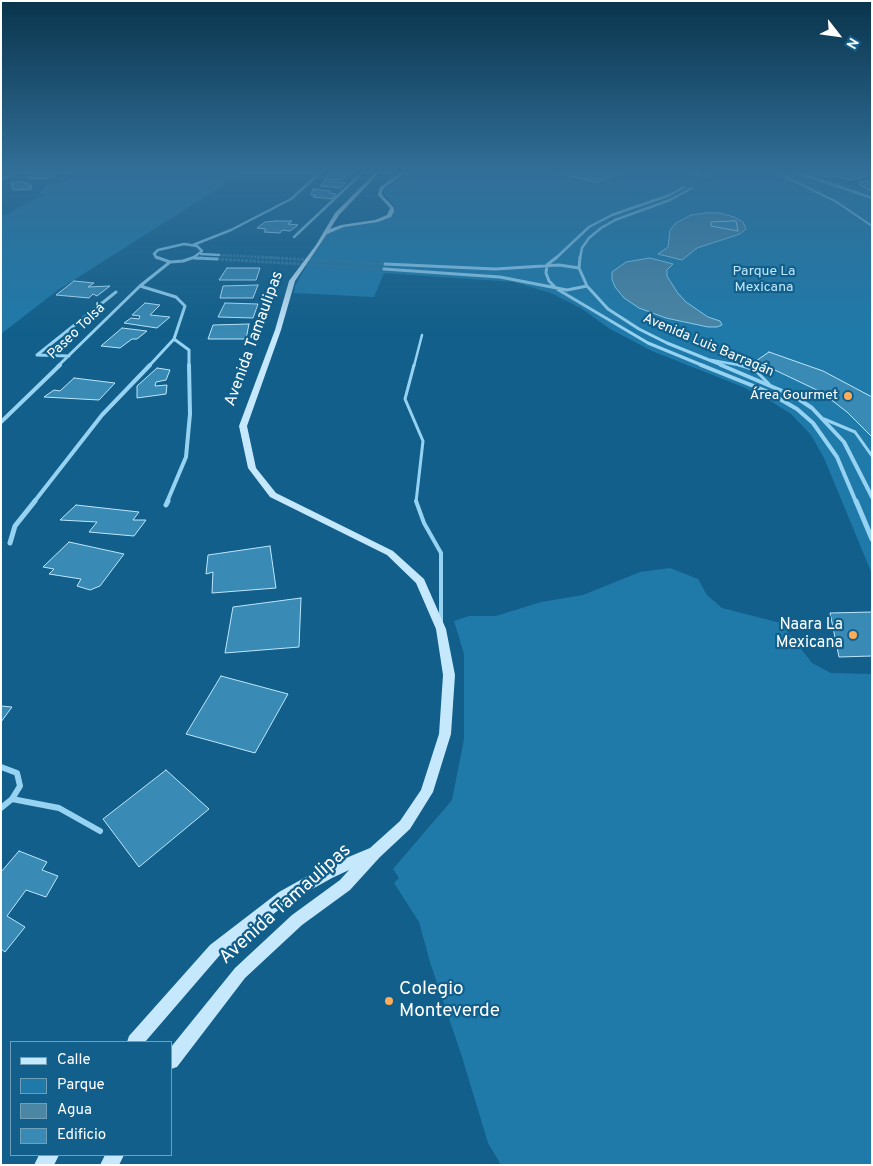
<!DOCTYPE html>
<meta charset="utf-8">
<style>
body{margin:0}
#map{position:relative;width:873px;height:1166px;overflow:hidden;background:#115f8a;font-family:Overpass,sans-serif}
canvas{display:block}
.frame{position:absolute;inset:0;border:2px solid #fff;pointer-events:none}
.legend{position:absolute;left:10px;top:1041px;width:162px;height:115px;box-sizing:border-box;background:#115f8a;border:1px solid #709fb9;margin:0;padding:6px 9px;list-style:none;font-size:15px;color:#fff}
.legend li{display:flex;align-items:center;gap:10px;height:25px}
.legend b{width:25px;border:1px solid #709fb9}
.north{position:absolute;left:813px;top:10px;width:50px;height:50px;-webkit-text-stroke:4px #115f8a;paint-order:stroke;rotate:120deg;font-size:14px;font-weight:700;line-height:20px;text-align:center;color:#fff}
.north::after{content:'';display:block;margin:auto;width:18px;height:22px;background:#fff;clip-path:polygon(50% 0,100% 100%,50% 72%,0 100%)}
</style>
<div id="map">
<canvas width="873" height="1166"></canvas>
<div class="frame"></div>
<ul class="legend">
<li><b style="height:6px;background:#c5e8fc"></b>Calle</li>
<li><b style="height:14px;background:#1f7aa9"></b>Parque</li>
<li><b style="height:14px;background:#4c86a5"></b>Agua</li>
<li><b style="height:14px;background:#398ab4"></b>Edificio</li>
</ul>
<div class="north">N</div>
</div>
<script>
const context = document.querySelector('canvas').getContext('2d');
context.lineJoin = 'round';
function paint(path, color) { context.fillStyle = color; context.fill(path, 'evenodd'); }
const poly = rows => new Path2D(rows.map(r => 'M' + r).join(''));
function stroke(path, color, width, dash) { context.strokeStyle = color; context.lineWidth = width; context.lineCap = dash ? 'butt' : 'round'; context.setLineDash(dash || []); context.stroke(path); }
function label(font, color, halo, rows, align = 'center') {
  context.font = font + ' Overpass,sans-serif'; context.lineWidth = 4.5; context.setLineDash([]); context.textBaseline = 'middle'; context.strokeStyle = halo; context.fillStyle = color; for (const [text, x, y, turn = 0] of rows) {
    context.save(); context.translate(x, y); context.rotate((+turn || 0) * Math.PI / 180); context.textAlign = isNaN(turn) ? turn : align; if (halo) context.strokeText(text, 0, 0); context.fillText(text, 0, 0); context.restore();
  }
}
const green = poly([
 [76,173,240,173,224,185,58,290,1,334,1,217,43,195,39,193,44,189,45,185,64,182],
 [407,173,815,173,872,192,872,574,824,458,811,435,791,414,772,402,743,387,652,351,610,329,581,308,551,293,514,282,384,273,374,297,294,293,295,286,308,263,328,233,341,227,388,218,394,213,395,208,383,191],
 [670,568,698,579,707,595,722,608,781,623,812,663,831,673,872,674,872,1165,501,1165,488,1143,462,1057,430,962,419,922,394,883,399,878,393,869,452,800,464,739,464,654,454,621,469,616,496,616,541,602,583,595,640,572]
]);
const water = poly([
 [705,213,720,213,734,217,743,222,746,229,740,234,697,248,682,260,658,254,668,247,670,230,676,223,691,215,705,213],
 [650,258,673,264,667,270,667,276,677,292,686,302,708,317,720,321,722,325,717,327,708,327,666,318,639,308,624,298,615,287,612,279,612,272,626,262,650,258]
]);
const building = poly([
 [39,173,60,173,47,179,27,178,39,173],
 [329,173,330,173,348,174,342,180,323,179,329,173],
 [573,173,619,173,601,180,573,173],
 [815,173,872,173,872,175,850,180,836,176,829,177,815,173],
 [18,181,30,184,32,187,29,187,32,189,13,190,11,183,18,181],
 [325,181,346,183,341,188,320,186,325,181],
 [867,181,872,181,872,191,859,185,860,182,867,181],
 [313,189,330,191,329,193,336,194,332,199,313,197,316,195,311,195,313,189],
 [276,221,292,221,288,224,298,225,290,231,282,230,280,233,264,232,266,229,257,228,265,222,276,221],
 [733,221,736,221,738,231,711,226,711,222,733,221],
 [227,268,260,268,256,280,219,280,227,268],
 [74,281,94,283,88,287,110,286,97,296,93,294,89,298,56,295,74,281],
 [258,285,253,298,220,298,223,286,258,285],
 [145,303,160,305,150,315,170,317,157,328,124,323,131,318,139,319,140,316,132,315,145,303],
 [225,303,258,304,253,318,218,317,225,303],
 [249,324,246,339,208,339,213,325,249,324],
 [122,328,147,331,137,339,132,339,120,348,101,346,122,328],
 [769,352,823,371,872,397,872,437,847,412,821,392,756,361,769,352],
 [157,368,170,370,166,380,156,382,155,386,167,385,166,394,137,398,137,386,157,368],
 [74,378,115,383,99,400,44,397,54,390,60,391,74,378],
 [76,505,139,512,133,520,146,520,134,536,89,532,97,522,60,520,76,505],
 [69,542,124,554,100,586,90,590,77,586,81,579,49,574,54,569,43,567,69,542],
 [270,546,276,588,212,593,213,572,206,574,208,555,270,546],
 [301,598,299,647,225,653,233,607,301,598],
 [872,612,872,656,839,657,830,613,872,612],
 [221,676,288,694,255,753,186,734,221,676],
 [1,706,12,707,1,722,1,706],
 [166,770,209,809,139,867,103,819,166,770],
 [19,851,47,862,42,870,58,876,46,897,26,890,7,916,25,927,5,952,1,949,1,872,19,851]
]);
const streetTunnelFar1 = poly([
 [684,187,696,175],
 [692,188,704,177],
 [219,255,280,258]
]);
const streetTunnel = poly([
 [257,257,385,264],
 [217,259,384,269]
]);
const laneFar3 = poly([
 [559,173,597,182],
 [777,173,835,201,872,226]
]);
const laneFar2 = poly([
 [711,360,744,366],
 [414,366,422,335]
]);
const laneFar1 = poly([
 [414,365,405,399,423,441,416,502],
 [739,365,755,370,769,384],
 [824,419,855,432,872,456]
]);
const lane = poly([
 [416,501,424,523,441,553,441,622]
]);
const streetFar4 = poly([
 [799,173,872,198],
 [696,175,698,173],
 [704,177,707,173],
 [1,179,18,173],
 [294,237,362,173],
 [193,245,231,230,291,199,320,173],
 [201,254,219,255],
 [157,258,154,254,158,250,184,244,197,246,202,251,193,258],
 [195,258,202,258],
 [556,258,589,227,612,215,670,195,684,187],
 [580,258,582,248,589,238,601,228,615,220,670,200,692,188]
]);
const streetFar3 = poly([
 [156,257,170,262,183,261,195,257],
 [557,257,547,265,546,273,549,281,557,289,648,343,704,366],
 [580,257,579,268,587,286,608,309,639,329,667,343,724,366],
 [195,258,217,259],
 [385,264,495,269,559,265,579,268],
 [384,269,500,277,567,290,587,286],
 [140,286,176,297,185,306,174,339,149,366],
 [174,339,189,350,189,366],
 [69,356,37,355,116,292],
 [58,366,140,286,170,262]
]);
const streetFar2 = poly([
 [701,365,766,391,797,409,813,423,837,457,856,502],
 [721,365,794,396,812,408,844,442,872,497],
 [1,422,60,365],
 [34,502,102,415,150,365],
 [167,502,186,457,190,414,189,365]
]);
const streetFar1 = poly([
 [856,501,872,539],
 [166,505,168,501],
 [10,543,15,526,35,501]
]);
const street = poly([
 [1,767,17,773,20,786,12,799,1,808],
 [12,799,59,808,100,831]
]);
const secondary = poly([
 [375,173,379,173,339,215,330,229,341,225,375,220,387,215,390,208,378,195,380,187,401,173,405,173,384,188,382,192,382,195,394,208,394,212,391,217,378,222,344,227,327,234,295,281,281,330,247,426,256,468,276,493,393,551,424,579,446,629,455,675,451,734,433,792,410,829,380,857,350,890,302,925,245,978,177,1067,171,1069,171,1047,235,968,292,915,340,880,349,870,332,878,289,902,220,955,145,1042,127,1042,129,1036,210,945,279,892,322,868,370,848,400,821,421,790,439,734,443,675,436,629,416,583,387,555,270,497,248,468,239,426,275,330,289,281,316,245,335,213,375,173],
 [39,1155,59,1155,54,1165,34,1165,39,1155],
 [105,1155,124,1155,119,1165,100,1165,105,1155]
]);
const markers = [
 [848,396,5,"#ffab57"],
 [853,635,5,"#ffab57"],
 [389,1001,5,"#ffab57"]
];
const farParknames = [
 ["Parque La",764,272],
 ["Mexicana",764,288]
];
const farStreetnames = [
 ["Paseo Tolsá",77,332,-44],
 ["Avenida Luis Barragán",708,346,23]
];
const farPoinames = [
 ["Área Gourmet",838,396]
];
const streetNames = [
 ["Avenida Tamaulipas",255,339,-70]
];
const poiNames = [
 ["Naara La",843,626],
 ["Mexicana",843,644]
];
const nearStreetnames = [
 ["Avenida Tamaulipas",286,905,-42]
];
const nearPoinames = [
 ["Colegio",399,990],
 ["Monteverde",399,1012]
];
paint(green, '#1f7aa9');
paint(water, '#4c86a5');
stroke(water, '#88d2f5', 1);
paint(building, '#398ab4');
stroke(building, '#bde7fd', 1);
stroke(streetTunnelFar1, '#35779c', 2.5, [2.5, 1]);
stroke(streetTunnel, '#35779c', 3, [3, 1]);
stroke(laneFar3, '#96d3f2', 2);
stroke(laneFar2, '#96d3f2', 2.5);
stroke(laneFar1, '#96d3f2', 3);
stroke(lane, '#96d3f2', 4);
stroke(streetFar4, '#96d3f2', 2.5);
stroke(streetFar3, '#96d3f2', 3);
stroke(streetFar2, '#96d3f2', 4);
stroke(streetFar1, '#96d3f2', 5);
stroke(street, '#96d3f2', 6);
paint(secondary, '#c5e8fc');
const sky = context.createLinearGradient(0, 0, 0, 336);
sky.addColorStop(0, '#09344c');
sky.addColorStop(0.51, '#326f98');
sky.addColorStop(1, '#326f9800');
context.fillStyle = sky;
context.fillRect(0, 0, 873, 336);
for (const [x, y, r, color] of markers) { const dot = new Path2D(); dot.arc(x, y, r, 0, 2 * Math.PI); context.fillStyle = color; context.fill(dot); stroke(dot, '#115f8a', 2); }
label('14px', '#bde7fd', '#115f8a', farParknames);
label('14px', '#fff', '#115f8a', farStreetnames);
label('14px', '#fff', '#115f8a', farPoinames, 'right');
label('16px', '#fff', '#115f8a', streetNames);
label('16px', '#fff', '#115f8a', poiNames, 'right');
label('19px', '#fff', '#115f8a', nearStreetnames);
label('19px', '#fff', '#115f8a', nearPoinames, 'left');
</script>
